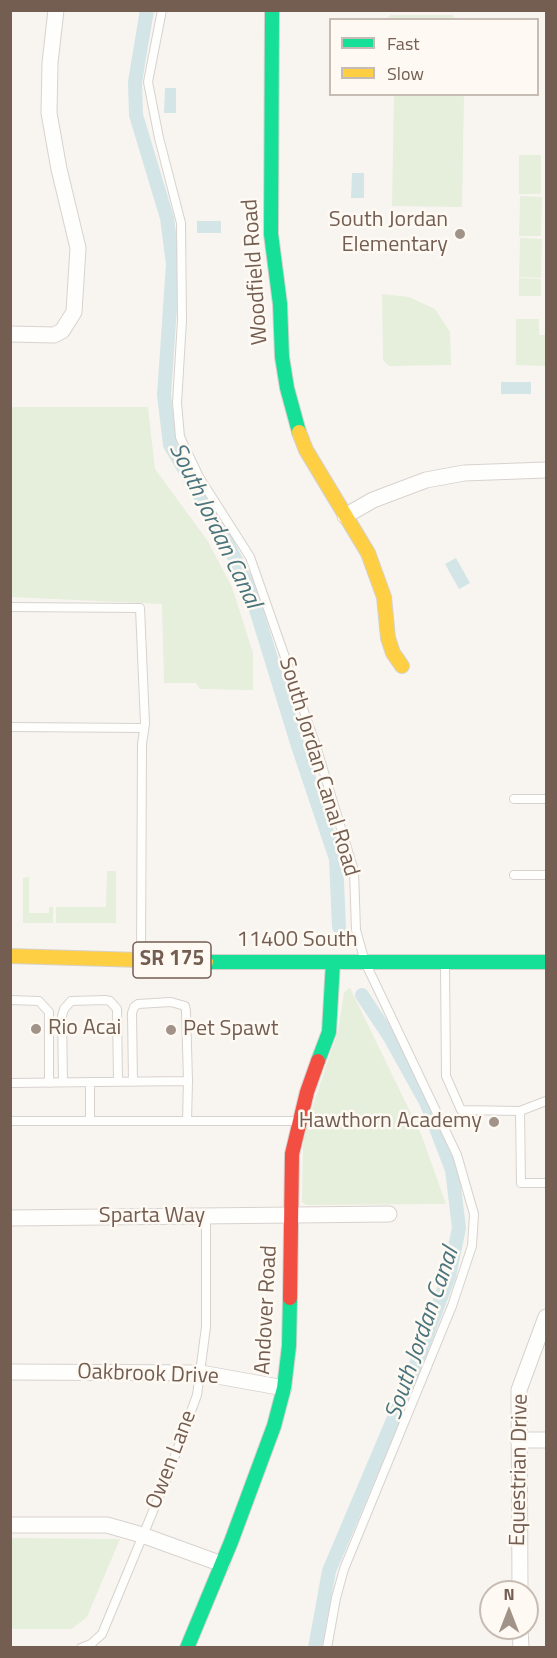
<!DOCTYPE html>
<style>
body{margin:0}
#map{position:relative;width:557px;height:1658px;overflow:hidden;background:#f8f5f0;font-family:"Titillium Web",sans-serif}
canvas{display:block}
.frame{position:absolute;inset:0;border:12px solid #745e52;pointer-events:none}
.legend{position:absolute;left:329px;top:18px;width:210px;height:78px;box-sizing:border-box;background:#fefaf3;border:2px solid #c7bcb3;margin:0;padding:8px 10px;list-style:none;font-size:18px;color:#745e52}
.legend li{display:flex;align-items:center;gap:12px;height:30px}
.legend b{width:30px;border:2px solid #c7bcb3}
.north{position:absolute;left:479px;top:1580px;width:60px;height:60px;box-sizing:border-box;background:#fefaf3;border:2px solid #c7bcb3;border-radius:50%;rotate:0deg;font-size:16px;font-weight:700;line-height:24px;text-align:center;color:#745e52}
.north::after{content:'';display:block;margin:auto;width:21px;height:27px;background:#a29389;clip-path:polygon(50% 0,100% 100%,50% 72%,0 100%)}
</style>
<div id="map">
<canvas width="557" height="1658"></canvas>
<div class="frame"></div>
<ul class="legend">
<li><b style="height:8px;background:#16e098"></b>Fast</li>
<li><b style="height:8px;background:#ffcf43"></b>Slow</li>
</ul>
<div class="north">N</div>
</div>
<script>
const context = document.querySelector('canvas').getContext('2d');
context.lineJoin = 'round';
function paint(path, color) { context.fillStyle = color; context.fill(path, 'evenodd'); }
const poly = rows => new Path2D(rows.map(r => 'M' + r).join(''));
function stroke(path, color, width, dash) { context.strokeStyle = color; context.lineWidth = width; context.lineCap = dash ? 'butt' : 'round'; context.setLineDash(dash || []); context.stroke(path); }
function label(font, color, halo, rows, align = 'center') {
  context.font = font + ' "Titillium Web",sans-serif'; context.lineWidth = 5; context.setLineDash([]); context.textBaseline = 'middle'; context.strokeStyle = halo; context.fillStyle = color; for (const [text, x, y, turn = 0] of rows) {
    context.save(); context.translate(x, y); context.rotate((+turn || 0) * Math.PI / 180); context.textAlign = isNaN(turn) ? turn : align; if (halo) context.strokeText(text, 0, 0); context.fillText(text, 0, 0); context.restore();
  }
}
const green = poly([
 [391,15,453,15,455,19,386,19],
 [394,95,464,95,462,207,392,206],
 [519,155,541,155,541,194,519,194],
 [520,196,542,197,541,236,519,236],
 [520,238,542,239,541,278,519,277],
 [519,278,541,279,541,296,519,296],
 [382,294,409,297,435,309,450,332,451,365,389,366,383,360],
 [516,319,539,319,539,335,546,335,546,366,516,365],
 [11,407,148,407,155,469,207,540,232,587,253,653,253,690,200,689,196,683,164,683,162,604,11,597],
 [107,871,116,871,116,923,56,923,56,907,106,907],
 [29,877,29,913,49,913,49,907,53,907,53,923,23,923,23,878],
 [350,988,421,1134,446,1204,306,1205,302,1202,303,1146,306,1126,338,1031,344,992],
 [11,1538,120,1539,87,1617,72,1629,11,1629]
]);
const water = poly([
 [165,88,176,88,176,113,164,113],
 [352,173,364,173,364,198,351,198],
 [197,221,221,221,221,233,197,233],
 [501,382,531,382,531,394,501,394],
 [456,558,470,583,459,589,445,564]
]);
const canal = poly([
 [147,10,135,82,136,115,167,218,173,264,164,395,170,445,224,536,249,587,298,746,336,859,339,927],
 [315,1648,329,1571,410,1380,449,1276,459,1228,452,1170,426,1102,391,1039,362,995]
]);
const lane = poly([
 [162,10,148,82,159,138,181,223,182,320,177,403,180,437,199,477,250,557,315,743,354,871,356,930,365,962,457,1155,474,1214,472,1246,452,1306,344,1569,336,1598,327,1648],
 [10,607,140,608,145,724,142,744,141,957],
 [10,727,144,728],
 [514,799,546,799],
 [514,875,546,875],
 [445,965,446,1076,461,1110,520,1111,546,1101],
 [10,1000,39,1001,49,1012,49,1083],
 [63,1082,62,1016,64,1009,71,1001,105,1000,110,1001,117,1009,118,1082],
 [90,1082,90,1121],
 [133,1082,132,1013,134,1007,138,1004,171,1002,185,1006,186,1011,188,1081],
 [10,1083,188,1081,187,1121],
 [520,1111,521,1183,546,1183],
 [10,1121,297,1121],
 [81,1648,91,1644,102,1634,168,1475,197,1395,206,1327,206,1217]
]);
const street = poly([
 [10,334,54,335,62,331,74,312,78,248,59,169,49,113,50,63,56,10],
 [345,516,373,500,426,480,464,473,546,470],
 [10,1218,389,1214],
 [10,1372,201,1373,284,1388],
 [518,1440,546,1440],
 [10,1525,107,1525,142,1535,222,1564],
 [520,1592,519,1390,546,1317],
 [520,1628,521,1648]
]);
const fast = poly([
 [272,10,271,234,280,304,282,357,287,388,299,432],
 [206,962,546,962],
 [318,1061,329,1032,333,962],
 [187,1648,231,1542,274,1426,284,1388,289,1346,290,1298]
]);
const slow = poly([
 [299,432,306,450,368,553,384,597,388,638,393,653,402,666],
 [10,956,206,962]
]);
const jam = poly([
 [290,1298,292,1154,307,1092,318,1061]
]);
const markers = [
 [460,234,6,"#a29389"],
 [36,1029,6,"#a29389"],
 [171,1030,6,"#a29389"],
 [494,1122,6,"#a29389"]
];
const shields = [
 [172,960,78]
];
const shieldNames = [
 ["SR 175",172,960]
];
const poiNames = [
 ["South Jordan",448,221],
 ["Elementary",448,246],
 ["Rio Acai",48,1029,"left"],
 ["Pet Spawt",183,1030,"left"],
 ["Hawthorn Academy",482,1122]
];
const streetNames = [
 ["Woodfield Road",256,272,-94],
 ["South Jordan Canal Road",318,767,73],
 ["11400 South",297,941],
 ["Sparta Way",152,1217],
 ["Andover Road",267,1310,-87],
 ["Oakbrook Drive",148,1375,2],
 ["Owen Lane",172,1460,-69],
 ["Equestrian Drive",520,1470,-89]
];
const waterNames = [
 ["South Jordan Canal",214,526,64],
 ["South Jordan Canal",423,1334,-71]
];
paint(green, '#e6eedc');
paint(water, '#d3e5e7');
stroke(canal, '#d3e5e7', 14);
stroke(lane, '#d8d2ce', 10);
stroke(street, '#d8d2ce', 17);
stroke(fast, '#d6d1cb', 16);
stroke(slow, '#d6d1cb', 16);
stroke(jam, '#d6d1cb', 16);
stroke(lane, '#fefefd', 8);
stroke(street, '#fefefd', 15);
stroke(fast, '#16e098', 14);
stroke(slow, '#ffcf43', 14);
stroke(jam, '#f24e42', 14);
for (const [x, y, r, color] of markers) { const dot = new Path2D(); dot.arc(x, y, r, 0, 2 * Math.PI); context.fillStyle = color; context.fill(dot); stroke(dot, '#fefaf3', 2); }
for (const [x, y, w] of shields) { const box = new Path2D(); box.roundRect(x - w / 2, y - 18, w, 36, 4.5); context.fillStyle = '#fefaf3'; context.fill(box); stroke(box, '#745e52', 1.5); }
label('bold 21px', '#745e52', null, shieldNames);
label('22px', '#745e52', '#fefaf3', poiNames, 'right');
label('22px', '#745e52', '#fefaf3', streetNames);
label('italic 24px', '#4a757e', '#fefaf3', waterNames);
</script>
